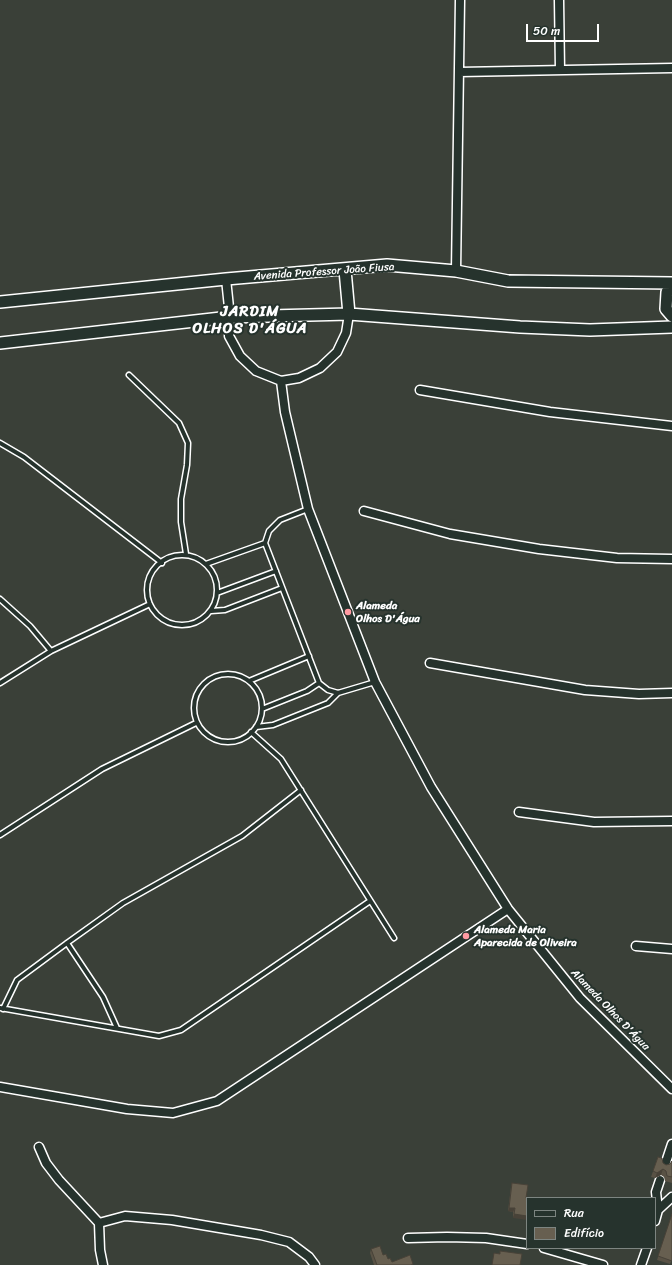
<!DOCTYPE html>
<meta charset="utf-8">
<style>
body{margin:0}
#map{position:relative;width:672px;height:1265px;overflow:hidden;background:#3a4038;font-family:Sriracha,sans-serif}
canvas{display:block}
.legend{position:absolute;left:526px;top:1197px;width:130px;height:52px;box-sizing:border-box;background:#26332d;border:1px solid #7d8581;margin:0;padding:5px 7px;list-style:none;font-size:12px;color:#fff}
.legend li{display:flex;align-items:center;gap:8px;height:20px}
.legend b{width:20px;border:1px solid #7d8581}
.scale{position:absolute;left:526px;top:24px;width:73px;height:18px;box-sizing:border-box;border:2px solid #fff;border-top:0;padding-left:5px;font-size:12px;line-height:14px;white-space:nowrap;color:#fff;-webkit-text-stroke:3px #26332d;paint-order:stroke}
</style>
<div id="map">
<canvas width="672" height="1265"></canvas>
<ul class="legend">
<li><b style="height:5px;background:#26332d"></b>Rua</li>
<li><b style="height:11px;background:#675f50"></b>Edifício</li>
</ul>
<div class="scale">50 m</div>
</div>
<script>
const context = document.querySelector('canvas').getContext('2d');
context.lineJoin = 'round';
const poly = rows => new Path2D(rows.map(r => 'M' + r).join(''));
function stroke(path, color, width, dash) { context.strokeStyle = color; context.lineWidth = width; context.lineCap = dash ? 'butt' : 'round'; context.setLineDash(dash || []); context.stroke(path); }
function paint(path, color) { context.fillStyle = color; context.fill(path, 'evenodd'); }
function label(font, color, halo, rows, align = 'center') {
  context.font = font + ' Sriracha,sans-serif'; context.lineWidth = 4; context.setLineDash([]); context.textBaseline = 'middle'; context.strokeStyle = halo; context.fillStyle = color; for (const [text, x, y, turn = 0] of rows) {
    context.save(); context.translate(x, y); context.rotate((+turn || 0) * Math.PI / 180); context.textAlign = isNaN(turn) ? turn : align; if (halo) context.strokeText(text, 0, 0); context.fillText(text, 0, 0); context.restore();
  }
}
const lane = poly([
 [129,375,179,423,188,443,187,465,181,499,181,522,186,554],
 [0,443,24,457,162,563],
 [308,509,280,520,269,531,265,543,319,683,328,690,338,693,375,682],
 '147 590a35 35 0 1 1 70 0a35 35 0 1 1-70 0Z',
 [206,564,265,543],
 [217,593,276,571],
 [0,599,30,626,51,651],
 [211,611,225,610,282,588],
 '194 708a34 34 0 1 1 68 0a34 34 0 1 1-68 0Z',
 [249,681,309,656],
 [0,683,51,651,150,604],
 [262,709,307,691,319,683],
 [256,727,273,725,328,703,338,693],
 [251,732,281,759,394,938],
 [0,835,102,769,196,723],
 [67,943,103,997,117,1028],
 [0,1008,159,1036,181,1030,370,901],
 [3,1009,17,980,67,943,123,903,242,836,301,790]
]);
const street = poly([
 [559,0,560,70],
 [459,72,672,68],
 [456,271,460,0],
 [226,279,230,317,229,336,240,356,256,371,281,381,299,378,320,368,337,352,346,333,349,314],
 [281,381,285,412,308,509,375,682,431,787,508,909,580,998,672,1089],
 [420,390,550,412,672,426],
 [364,511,450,534,539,549,617,558,672,559],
 [430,663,585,690,639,694,672,693],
 [519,812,594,822,672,821],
 [636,946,672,949],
 [0,1087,127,1109,173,1113,217,1101,508,909],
 [39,1147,46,1163,59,1180,99,1223,100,1250,103,1265],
 [665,1165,672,1144],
 [658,1210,672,1197],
 [655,1221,658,1210,656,1192,660,1180],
 [99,1223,125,1216,172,1220,261,1235,289,1242,309,1257,315,1265],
 [408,1238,447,1237,486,1238,527,1244],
 [544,1248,603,1265],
 [641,1265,647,1248]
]);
const secondary = poly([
 [345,270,349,314],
 [672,288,667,292,666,309,672,316],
 [0,302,226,279,387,265,456,271,508,281,672,283],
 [0,343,230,317,349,314,520,327,590,330,672,327]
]);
const wall = poly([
 [658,1157,663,1163,666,1165,670,1164,672,1161,672,1183,665,1181,664,1177,661,1175,655,1178,651,1177],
 [512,1183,528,1185,513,1218,513,1212,508,1211,511,1187],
 [672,1214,672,1259,670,1264,657,1260],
 [371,1249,383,1255,392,1262,413,1264,412,1265,374,1265,370,1253]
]);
const shadedWall = poly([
 [663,1169,661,1175,655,1178,657,1173],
 [509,1208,515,1208,513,1212,508,1211],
 [514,1214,527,1216,527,1220,513,1218]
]);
const building = poly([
 [658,1157,662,1158,663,1163,666,1165,670,1164,672,1161,672,1177,667,1176,666,1171,663,1169,657,1173,653,1171,658,1157],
 [512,1183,528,1185,526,1198,527,1198,527,1216,514,1214,515,1208,509,1208,512,1183],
 [672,1214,672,1261,658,1256,672,1214],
 [380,1246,383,1255,386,1254,388,1259,390,1258,392,1262,410,1255,413,1264,411,1265,377,1265,371,1249,380,1246],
 [500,1251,522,1254,520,1265,492,1265,494,1253,500,1254,500,1251]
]);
const markers = [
 [348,612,4,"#ff9aa2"],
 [466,936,4,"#ff9aa2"]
];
const streetNames = [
 ["Avenida Professor João Fiusa",324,272,-4],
 ["Alameda Olhos D'Água",610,1010,46]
];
const poiNames = [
 ["Alameda",356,606],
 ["Olhos D'Água",356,619],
 ["Alameda Maria",474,930],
 ["Aparecida de Oliveira",474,943]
];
const districtNames = [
 ["JARDIM",250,312],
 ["OLHOS D'ÁGUA",250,329]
];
stroke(lane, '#fff', 7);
stroke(street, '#fff', 11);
stroke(secondary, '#fff', 14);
stroke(lane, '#26332d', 4);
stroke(street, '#26332d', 8);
stroke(secondary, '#26332d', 11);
paint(wall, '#595245');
paint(shadedWall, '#484238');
paint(building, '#675f50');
stroke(building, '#484238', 1);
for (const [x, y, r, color] of markers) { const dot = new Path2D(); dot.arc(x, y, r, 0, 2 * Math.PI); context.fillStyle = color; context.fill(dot); stroke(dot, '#26332d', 1.5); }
label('11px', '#fff', '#26332d', streetNames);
label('bold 11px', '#fff', '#26332d', poiNames, 'left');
context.letterSpacing = '1px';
label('bold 15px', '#fff', '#26332d', districtNames);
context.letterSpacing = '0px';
</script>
